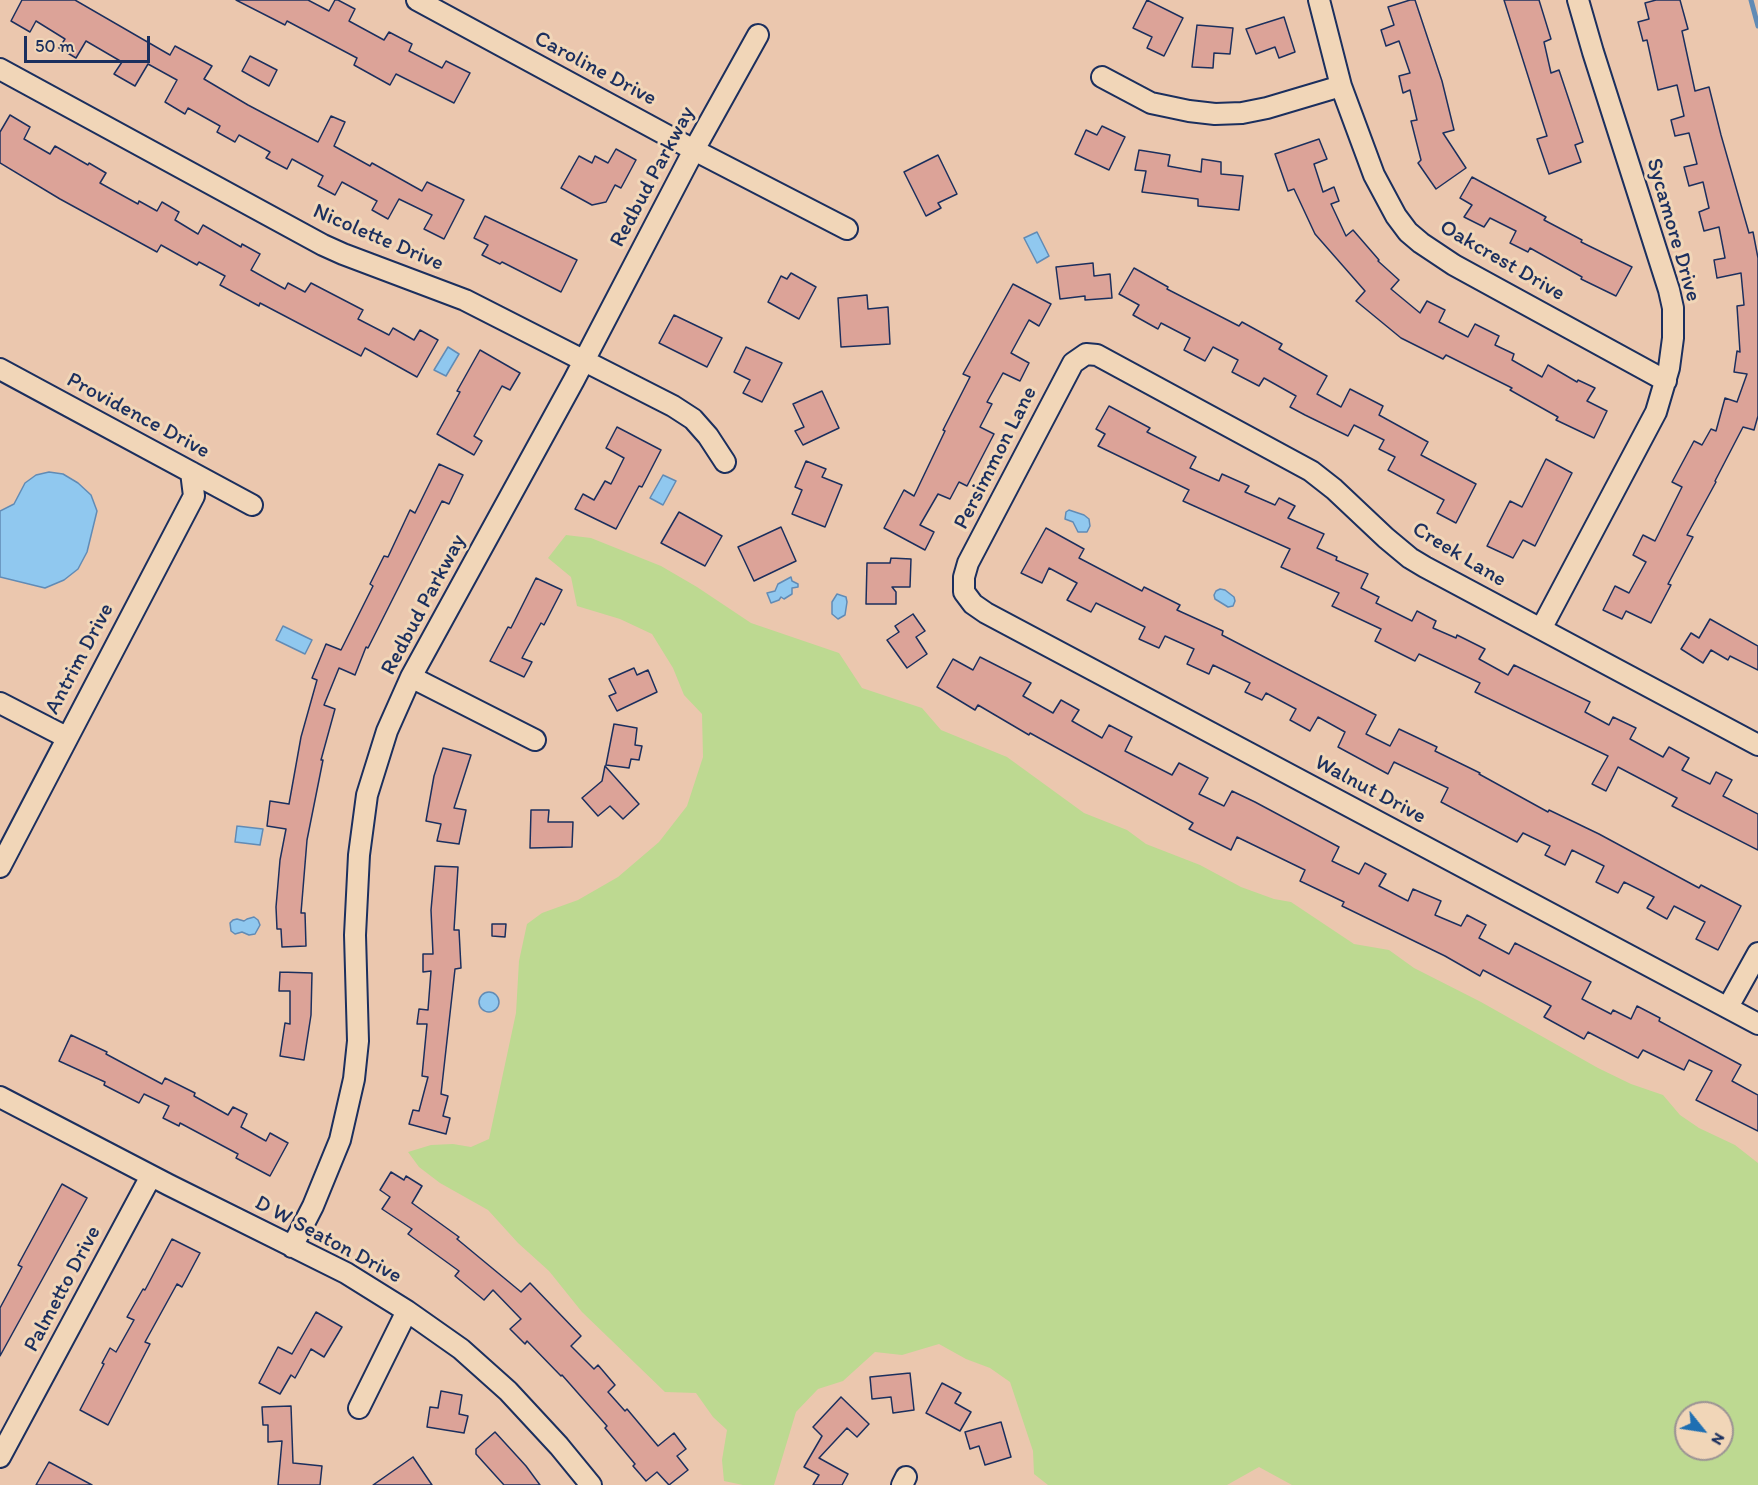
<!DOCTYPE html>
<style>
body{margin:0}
#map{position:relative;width:1758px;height:1485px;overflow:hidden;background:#ebc7ae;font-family:Itim,sans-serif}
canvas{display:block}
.north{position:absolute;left:1674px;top:1401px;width:60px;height:60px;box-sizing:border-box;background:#f1d6b8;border:2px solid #9b9394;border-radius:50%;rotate:120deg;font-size:16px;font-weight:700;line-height:24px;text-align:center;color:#1b2f5e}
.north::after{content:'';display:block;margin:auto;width:21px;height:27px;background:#1f6fb2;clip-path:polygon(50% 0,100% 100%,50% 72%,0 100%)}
.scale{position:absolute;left:24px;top:36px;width:126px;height:27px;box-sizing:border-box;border:3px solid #1b2f5e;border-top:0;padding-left:8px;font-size:18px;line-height:21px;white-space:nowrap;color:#1b2f5e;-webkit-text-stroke:4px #f1d6b8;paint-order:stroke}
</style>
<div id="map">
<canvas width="1758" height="1485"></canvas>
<div class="north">N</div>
<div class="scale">50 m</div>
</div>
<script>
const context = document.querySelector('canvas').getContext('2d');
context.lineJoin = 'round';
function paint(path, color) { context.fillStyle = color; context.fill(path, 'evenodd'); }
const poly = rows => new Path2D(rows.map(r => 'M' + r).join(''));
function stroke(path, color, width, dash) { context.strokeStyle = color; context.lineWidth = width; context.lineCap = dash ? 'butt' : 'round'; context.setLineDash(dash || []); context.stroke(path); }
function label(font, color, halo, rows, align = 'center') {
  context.font = font + ' Itim,sans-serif'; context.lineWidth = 6; context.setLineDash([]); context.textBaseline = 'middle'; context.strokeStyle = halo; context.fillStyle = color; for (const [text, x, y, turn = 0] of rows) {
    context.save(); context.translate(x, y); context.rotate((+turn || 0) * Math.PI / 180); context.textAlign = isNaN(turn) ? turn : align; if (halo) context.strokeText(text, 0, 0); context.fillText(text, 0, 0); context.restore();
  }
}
const green = poly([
 [566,535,591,538,661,566,697,587,751,623,839,653,862,688,922,708,941,730,1007,757,1084,813,1127,830,1146,844,1200,865,1241,887,1274,899,1291,902,1354,944,1389,950,1414,968,1481,1002,1598,1068,1631,1084,1663,1095,1680,1115,1699,1128,1735,1145,1758,1163,1758,1485,1292,1485,1259,1467,1227,1485,1048,1485,1034,1474,1033,1451,1010,1382,990,1368,966,1359,939,1344,902,1355,875,1352,843,1381,818,1389,796,1412,774,1485,743,1485,724,1481,722,1460,727,1430,713,1417,696,1393,665,1392,582,1312,549,1271,518,1243,488,1210,440,1183,419,1167,408,1152,431,1145,453,1144,471,1147,489,1139,516,1013,519,961,527,924,542,913,578,900,618,877,659,842,687,806,703,757,702,714,684,695,673,668,652,634,620,619,577,606,571,577,548,558],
 [1686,1413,1722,1413,1722,1449,1686,1449]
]);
const water = poly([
 [1037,232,1049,256,1037,263,1024,238,1037,232],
 [448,347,459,354,446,376,434,370,448,347],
 [49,472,63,474,78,483,91,495,97,511,87,552,78,569,64,580,45,588,0,577,0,511,14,504,25,483,36,475,49,472],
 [663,475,676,481,663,505,650,498,663,475],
 [1069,510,1084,515,1089,519,1090,526,1087,532,1078,532,1073,522,1065,519,1066,512,1069,510],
 [791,577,792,581,798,584,798,587,792,588,792,594,784,599,781,597,779,600,771,603,767,593,775,591,778,584,791,577],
 [1220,589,1225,590,1234,597,1235,601,1233,606,1228,607,1215,599,1214,595,1216,591,1220,589],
 [837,594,846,597,847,602,845,615,838,619,832,614,832,602,837,594],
 [283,626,312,640,305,654,276,640,283,626],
 [237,826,263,829,260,845,235,842,237,826],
 [254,917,258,920,260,925,255,934,249,935,242,932,235,934,231,931,230,923,233,920,237,919,244,921,247,919,254,917],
 '479 1002a10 10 0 1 1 20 0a10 10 0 1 1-20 0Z'
]);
const stream = poly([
 [1751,0,1758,26]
]);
const building = poly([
 [22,0,75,0,170,55,175,46,212,66,204,79,248,105,318,142,331,116,345,122,334,146,370,166,372,163,422,191,427,182,464,200,444,239,424,229,432,215,399,199,388,219,372,210,377,201,342,182,335,195,318,186,323,176,292,159,287,169,266,158,270,152,239,135,235,142,217,132,220,126,188,108,185,114,165,102,177,80,148,64,135,86,114,74,122,62,86,41,76,58,59,48,65,39,36,21,30,32,11,21,22,0],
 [236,0,308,0,329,11,335,0,338,0,355,9,349,21,384,40,389,32,412,44,409,51,442,68,446,61,470,73,454,103,396,74,390,85,354,65,357,58,287,21,285,25,236,0],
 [1147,0,1183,18,1164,56,1147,48,1152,37,1133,28,1147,0],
 [1410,0,1415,0,1442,81,1454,130,1443,133,1466,168,1436,189,1418,163,1421,160,1411,121,1417,120,1410,90,1403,93,1399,76,1410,73,1399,41,1386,46,1381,30,1394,25,1388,7,1410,0],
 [1504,0,1539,0,1551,39,1544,42,1551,73,1559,70,1583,142,1575,145,1581,162,1549,174,1537,139,1547,136,1504,0],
 [1656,0,1680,0,1688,29,1682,31,1695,91,1709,87,1721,135,1749,233,1753,232,1758,258,1758,416,1754,430,1743,427,1715,481,1716,482,1687,535,1693,537,1668,584,1671,585,1651,623,1626,611,1622,619,1603,610,1615,586,1629,593,1646,562,1633,555,1643,535,1655,541,1682,487,1672,482,1694,441,1702,445,1711,429,1716,431,1725,398,1737,402,1747,374,1734,372,1737,351,1740,352,1737,306,1744,305,1741,273,1717,278,1714,260,1725,258,1719,227,1704,231,1699,212,1709,208,1703,182,1689,186,1684,167,1697,164,1689,133,1675,136,1671,120,1684,116,1677,85,1658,90,1647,40,1643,41,1638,22,1649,19,1645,3,1656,0],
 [1284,17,1295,52,1279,58,1275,47,1256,54,1246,29,1284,17],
 [1197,25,1233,28,1230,54,1214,53,1213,68,1192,67,1197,25],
 [250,56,277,70,269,86,242,71,250,56],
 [10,115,30,127,24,139,50,154,55,146,88,165,89,163,106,173,100,183,138,204,139,201,157,211,162,202,179,212,175,220,198,234,203,225,241,247,242,244,260,254,251,270,285,289,288,283,305,292,311,283,363,310,358,319,389,335,393,328,414,340,420,330,438,340,417,377,365,348,361,356,260,303,259,306,220,285,225,276,199,262,197,265,161,245,157,252,60,199,0,163,0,132,10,115],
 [1102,126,1125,137,1109,170,1075,154,1086,130,1097,135,1102,126],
 [1319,139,1327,159,1314,164,1323,192,1334,187,1339,201,1331,204,1346,236,1353,230,1379,260,1378,261,1399,280,1391,289,1420,313,1427,301,1445,310,1439,322,1468,337,1475,324,1499,336,1495,345,1514,354,1512,360,1542,377,1548,365,1577,382,1578,380,1595,388,1587,401,1607,411,1594,438,1556,420,1558,417,1510,390,1512,388,1446,355,1443,359,1401,338,1356,301,1365,291,1315,234,1294,189,1288,191,1275,154,1319,139],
 [616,149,636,160,621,188,615,185,606,202,592,205,561,188,579,156,592,163,595,156,608,163,616,149],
 [1139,150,1170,155,1168,166,1201,172,1202,159,1221,162,1221,174,1243,176,1239,210,1198,206,1198,199,1142,192,1146,171,1135,170,1139,150],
 [938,155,957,194,938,203,941,208,926,216,904,172,938,155],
 [1472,177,1546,217,1544,220,1582,240,1581,242,1632,267,1616,296,1581,279,1582,277,1530,248,1528,252,1510,243,1516,231,1490,218,1484,227,1464,217,1472,205,1460,198,1472,177],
 [485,216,577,260,561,292,502,262,500,264,482,255,488,245,474,238,485,216],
 [1093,263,1094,276,1110,274,1112,298,1085,300,1085,296,1060,299,1056,267,1093,263],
 [1134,268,1168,287,1167,289,1239,326,1242,322,1282,344,1279,349,1327,376,1317,394,1341,407,1350,389,1383,406,1379,415,1428,442,1421,455,1476,484,1456,523,1437,513,1444,500,1388,470,1395,457,1379,449,1384,440,1354,425,1348,436,1305,415,1290,407,1296,396,1264,378,1259,386,1232,372,1238,360,1213,347,1205,361,1184,350,1190,338,1161,323,1158,329,1133,315,1139,305,1119,294,1134,268],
 [791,273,816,287,799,319,768,302,781,276,787,279,791,273],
 [1013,284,1051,304,1039,326,1029,320,1011,353,1029,363,1020,381,1003,373,987,402,992,404,980,427,994,434,967,486,959,482,950,499,938,494,920,525,934,532,925,550,884,528,904,490,914,496,945,431,943,430,970,377,963,374,1013,284],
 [867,295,868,309,888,307,890,344,841,347,838,298,867,295],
 [674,315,722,338,707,367,659,343,674,315],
 [746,347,782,363,762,402,743,393,750,380,734,372,746,347],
 [480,350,520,373,510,390,502,386,484,418,474,436,482,441,474,455,437,434,460,392,457,391,480,350],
 [822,391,839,428,803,445,795,431,804,427,793,404,822,391],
 [1109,406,1150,428,1147,432,1196,457,1190,468,1219,481,1222,474,1249,486,1245,492,1275,505,1279,498,1295,506,1288,518,1324,534,1317,548,1337,557,1336,560,1368,574,1361,588,1379,597,1376,603,1412,621,1417,611,1436,621,1433,628,1456,638,1457,635,1485,649,1479,659,1508,675,1514,665,1590,702,1585,712,1609,725,1613,717,1636,728,1630,739,1663,757,1669,747,1689,758,1682,770,1710,784,1716,772,1732,780,1723,796,1758,814,1758,850,1672,806,1677,798,1618,767,1606,791,1592,784,1608,756,1475,692,1480,683,1419,654,1415,661,1375,641,1381,629,1332,606,1339,593,1281,567,1290,549,1183,501,1189,490,1098,446,1105,434,1096,429,1109,406],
 [617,427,661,450,642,487,639,486,616,529,575,509,583,494,594,500,605,481,611,484,624,458,606,448,617,427],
 [1546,459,1572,473,1535,546,1523,540,1513,558,1487,546,1510,501,1522,507,1546,459],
 [806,461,826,469,822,477,842,485,825,527,792,514,802,490,795,487,806,461],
 [439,464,463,475,449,504,442,501,368,648,366,647,355,675,339,668,324,705,335,709,321,760,323,760,307,840,301,913,305,913,306,946,282,947,281,929,277,929,276,907,280,860,286,829,267,826,270,801,289,804,301,737,317,680,312,678,326,644,341,650,373,586,370,584,384,556,388,557,410,510,415,513,439,464],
 [679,512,722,536,705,566,661,543,679,512],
 [781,527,796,561,754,581,738,547,781,527],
 [1046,528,1084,549,1079,558,1142,591,1144,587,1180,605,1177,610,1223,631,1222,635,1376,715,1366,734,1390,746,1399,729,1437,747,1435,751,1480,773,1479,774,1548,812,1549,810,1599,834,1699,888,1701,885,1741,906,1718,950,1696,939,1705,922,1674,906,1667,919,1647,908,1654,897,1624,882,1618,893,1596,882,1604,866,1572,850,1565,865,1545,855,1550,846,1523,833,1517,842,1441,802,1448,788,1394,762,1388,774,1338,747,1345,732,1318,717,1310,731,1290,720,1296,709,1266,693,1262,700,1245,692,1250,683,1213,665,1209,674,1187,664,1194,649,1165,636,1159,648,1139,639,1145,627,1096,603,1091,612,1067,600,1077,583,1049,568,1042,583,1021,573,1046,528],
 [891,558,911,559,910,587,892,587,896,592,896,604,866,604,867,563,890,563,891,558],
 [536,578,562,590,544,625,541,623,522,658,532,662,524,677,490,661,508,627,511,628,536,578],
 [913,614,925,631,916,637,927,654,907,668,887,640,899,632,895,626,913,614],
 [1710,619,1758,646,1758,670,1730,656,1728,660,1711,650,1703,663,1681,649,1691,633,1699,638,1710,619],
 [980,657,1031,683,1023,696,1053,713,1061,700,1079,710,1072,721,1102,738,1109,725,1132,737,1125,751,1172,775,1179,763,1208,778,1199,794,1224,806,1232,791,1255,802,1339,847,1332,861,1359,874,1365,863,1386,874,1379,886,1408,901,1413,889,1441,901,1435,915,1461,926,1467,915,1486,925,1479,938,1509,954,1515,943,1591,982,1582,999,1611,1014,1613,1010,1631,1019,1637,1006,1660,1018,1659,1021,1741,1065,1732,1081,1758,1095,1758,1131,1696,1100,1712,1071,1689,1060,1684,1070,1643,1050,1638,1058,1588,1032,1584,1039,1544,1017,1551,1006,1483,970,1480,976,1445,956,1342,906,1344,902,1300,881,1305,870,1237,837,1231,850,1189,829,1193,823,1030,733,1029,735,978,705,975,710,937,687,953,659,973,670,980,657],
 [634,668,637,675,648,670,657,692,617,711,609,696,616,693,609,679,634,668],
 [614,724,637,728,635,745,642,746,639,760,631,759,629,768,606,765,614,724],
 [443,748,471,755,454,808,466,810,459,844,437,841,441,824,426,821,434,776,443,748],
 [605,766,639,804,623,819,610,806,598,816,582,798,602,781,605,766],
 [531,810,549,810,548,822,573,822,572,847,530,848,531,810],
 [435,866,458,867,454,930,459,930,461,968,455,969,441,1094,448,1096,443,1116,450,1118,446,1134,409,1124,413,1110,419,1111,428,1077,422,1076,427,1024,417,1024,419,1009,428,1010,431,971,423,972,423,954,433,954,431,910,435,866],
 [492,924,506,924,505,937,492,936,492,924],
 [280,972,312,973,311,1015,304,1060,280,1056,285,1023,290,1024,290,991,279,991,280,972],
 [71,1035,107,1052,106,1054,162,1084,165,1078,195,1093,194,1096,228,1115,233,1107,247,1114,241,1127,266,1141,270,1133,288,1143,270,1176,236,1158,238,1154,180,1123,179,1126,163,1118,169,1106,144,1094,139,1103,104,1085,105,1082,59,1061,71,1035],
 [391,1172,404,1180,406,1176,422,1186,412,1203,459,1237,457,1239,521,1292,530,1283,581,1336,571,1346,594,1369,598,1365,615,1385,608,1392,625,1411,627,1409,658,1446,674,1433,686,1449,677,1456,688,1470,669,1485,657,1472,646,1481,633,1466,635,1464,605,1428,607,1426,562,1375,561,1376,527,1341,525,1344,510,1329,521,1319,493,1290,484,1300,455,1276,459,1271,408,1234,412,1229,382,1209,390,1197,380,1190,391,1172],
 [62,1184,87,1198,0,1356,0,1308,22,1267,18,1265,62,1184],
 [172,1239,200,1253,182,1287,177,1284,145,1342,150,1344,108,1425,80,1410,104,1364,102,1363,110,1348,116,1352,134,1320,127,1317,143,1289,145,1290,172,1239],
 [316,1312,342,1327,324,1357,311,1349,295,1378,291,1375,280,1394,259,1383,278,1347,292,1354,316,1312],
 [910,1373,914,1410,893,1413,891,1397,872,1399,870,1377,910,1373],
 [942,1383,961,1393,955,1403,971,1412,960,1431,926,1413,942,1383],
 [441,1391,462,1395,459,1414,468,1416,464,1433,427,1427,430,1407,438,1408,441,1391],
 [841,1397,869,1424,857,1437,847,1428,819,1458,848,1474,842,1485,813,1485,819,1475,804,1467,822,1436,813,1427,841,1397],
 [291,1406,293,1463,322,1466,320,1485,278,1485,282,1441,268,1442,268,1425,263,1425,262,1407,291,1406],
 [1001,1422,1011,1457,985,1465,979,1446,970,1449,965,1432,1001,1422],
 [495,1432,526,1466,540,1485,504,1485,476,1454,476,1449,495,1432],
 [413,1457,432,1485,373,1485,413,1457],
 [49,1462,92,1485,36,1485,49,1462]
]);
const minor = poly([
 [417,0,694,150,847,229],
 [1319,0,1341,86,1374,175,1396,216,1408,232,1421,243,1454,265,1666,381],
 [0,69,323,245,343,254,465,300,673,406,693,419,708,436,725,462],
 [1102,77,1151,103,1189,111,1215,114,1242,113,1267,108,1341,86],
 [0,369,252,505],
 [1541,629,1656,412,1669,368,1673,338,1673,308,1669,290,1593,52,1578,0],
 [411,677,535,740],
 [0,703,66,737],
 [1758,745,1425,567,1410,558,1386,538,1334,489,1311,471,1097,355,1086,354,1073,363,968,563,964,577,964,592,973,604,986,613,1758,1024],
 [0,867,194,496,191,472],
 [1728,1007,1758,953],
 [0,1097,169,1185,346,1273,407,1311,461,1349,508,1391,559,1446,591,1485],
 [292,1247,313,1206,340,1140,354,1079,358,1041,355,935,359,855,367,795,387,731,411,677,574,380,694,150,758,35],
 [359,1408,407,1311],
 [0,1457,151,1176],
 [902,1485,906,1477]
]);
const streetNames = [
 ["Caroline Drive",595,69,28],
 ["Redbud Parkway",653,177,-62],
 ["Sycamore Drive",1673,230,74],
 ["Nicolette Drive",378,238,23],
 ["Oakcrest Drive",1502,261,30],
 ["Providence Drive",138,416,28],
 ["Persimmon Lane",996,458,-63],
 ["Creek Lane",1459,555,31],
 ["Redbud Parkway",424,605,-62],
 ["Antrim Drive",80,659,-62],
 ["Walnut Drive",1370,790,28],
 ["D W Seaton Drive",328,1240,28],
 ["Palmetto Drive",63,1289,-62]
];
paint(green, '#bdd991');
paint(water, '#90c8ef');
stroke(water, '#618bb5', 1.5);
stroke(stream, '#618bb5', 5);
paint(building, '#dca398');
stroke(building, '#1b2f5e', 1.5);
stroke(minor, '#1b2f5e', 24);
stroke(minor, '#f1d6b8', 20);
label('22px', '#1b2f5e', '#f1d6b8', streetNames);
</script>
